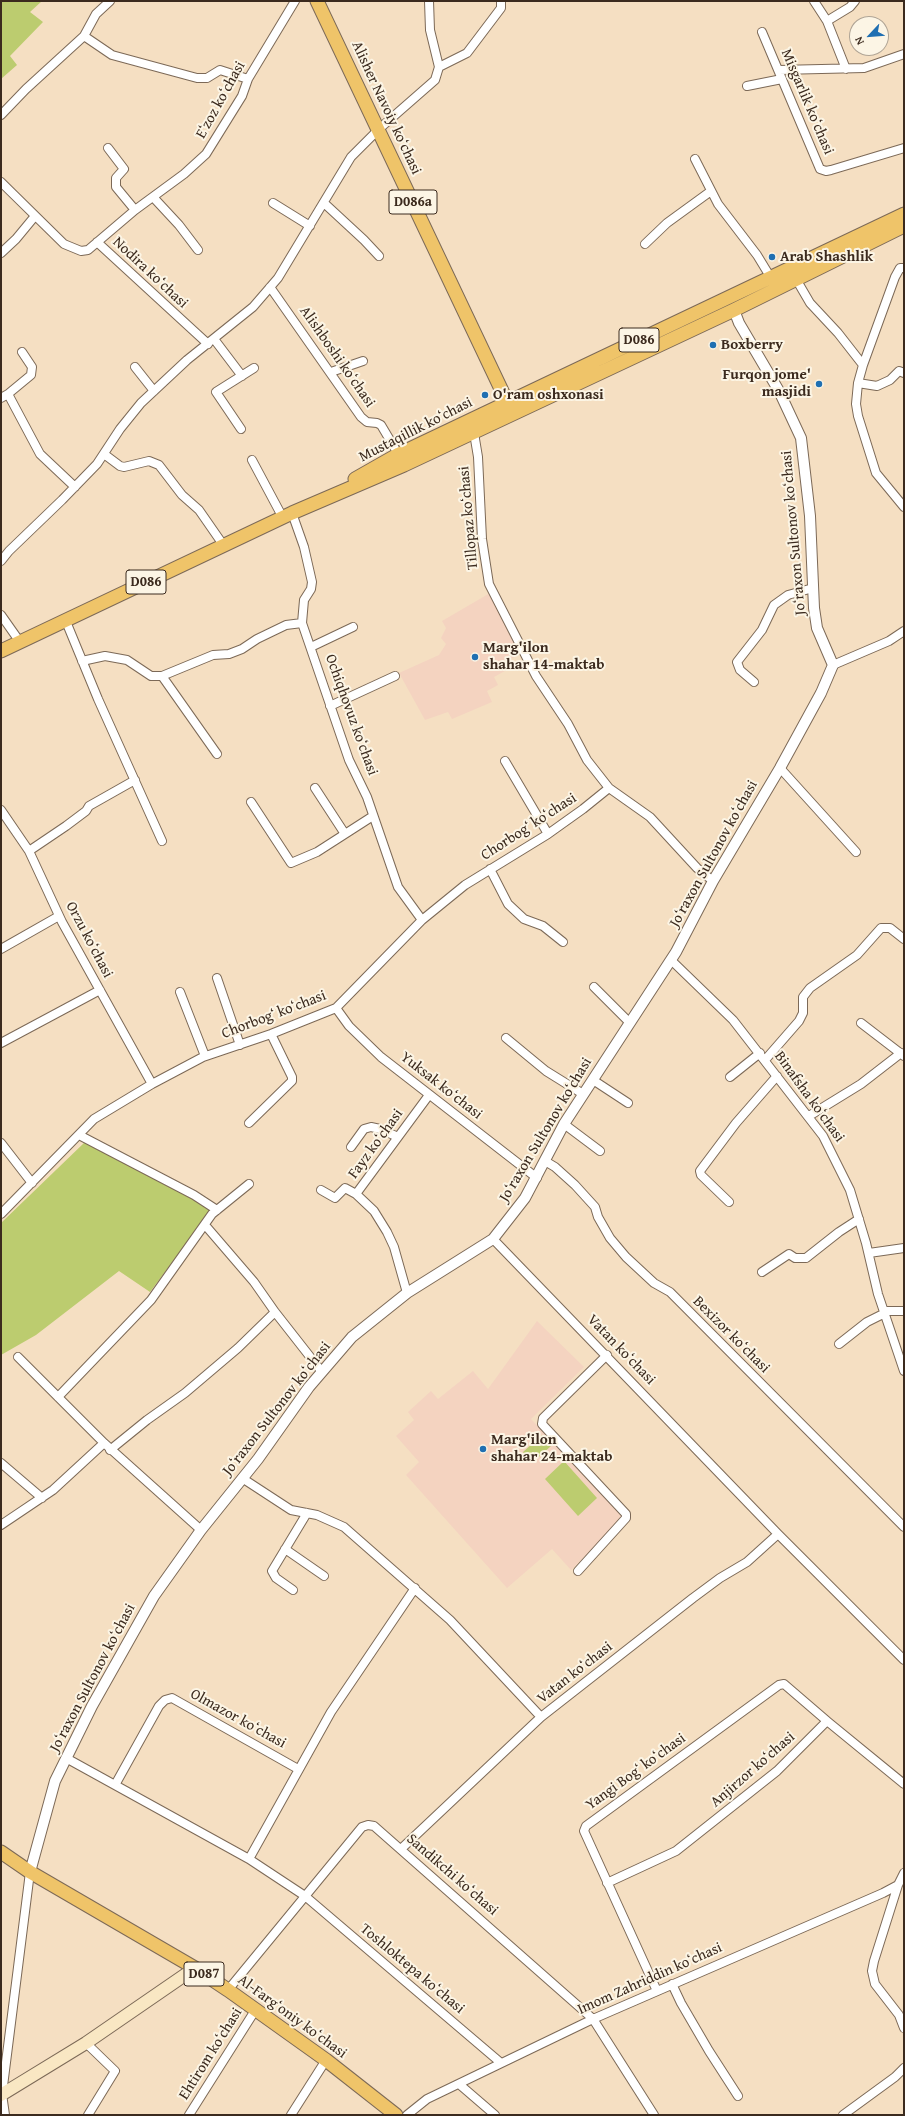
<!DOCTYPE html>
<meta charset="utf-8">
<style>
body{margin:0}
#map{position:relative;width:905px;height:2116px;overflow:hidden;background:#f5dfc2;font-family:"Gentium Book Plus",serif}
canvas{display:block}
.frame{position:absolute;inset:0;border:2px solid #3b2a1e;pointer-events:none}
.north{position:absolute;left:849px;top:16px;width:40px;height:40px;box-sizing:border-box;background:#fcf5e5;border:1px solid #afa495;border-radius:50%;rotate:244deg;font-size:11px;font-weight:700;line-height:16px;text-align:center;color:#3b2a1e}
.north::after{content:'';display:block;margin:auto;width:14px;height:18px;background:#1f6fb2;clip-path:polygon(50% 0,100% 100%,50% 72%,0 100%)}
</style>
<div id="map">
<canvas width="905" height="2116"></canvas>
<div class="frame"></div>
<div class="north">N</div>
</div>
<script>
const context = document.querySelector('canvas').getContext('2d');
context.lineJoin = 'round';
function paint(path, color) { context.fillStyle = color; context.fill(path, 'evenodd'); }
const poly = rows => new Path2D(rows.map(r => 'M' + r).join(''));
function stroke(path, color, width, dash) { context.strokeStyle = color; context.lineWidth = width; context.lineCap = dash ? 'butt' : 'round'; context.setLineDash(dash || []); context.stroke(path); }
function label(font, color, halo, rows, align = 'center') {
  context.font = font + ' "Gentium Book Plus",serif'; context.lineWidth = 4; context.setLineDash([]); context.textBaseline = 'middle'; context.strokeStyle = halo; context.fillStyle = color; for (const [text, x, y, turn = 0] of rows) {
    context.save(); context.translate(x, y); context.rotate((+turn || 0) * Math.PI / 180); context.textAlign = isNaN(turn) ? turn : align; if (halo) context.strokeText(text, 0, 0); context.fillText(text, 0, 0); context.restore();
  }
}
const built = poly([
 [490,593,523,652,511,659,514,666,494,677,498,685,487,691,492,702,452,719,448,712,425,720,399,673,439,655,446,644,441,638,446,628,442,621],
 [537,1321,584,1367,531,1419,624,1518,571,1570,552,1549,507,1588,406,1475,419,1462,396,1436,414,1420,408,1412,431,1391,438,1399,473,1371,488,1389]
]);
const green = poly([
 [1,1,42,1,30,12,43,22,10,56,17,65,1,79],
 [85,1142,139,1168,212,1209,150,1292,119,1271,36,1335,1,1355,1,1223],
 [542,1435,551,1446,532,1463,523,1452],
 [564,1461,597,1498,578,1516,545,1479]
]);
const minor = poly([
 [814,1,827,21,846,69],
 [827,21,850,7,855,1],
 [762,32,820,169,826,171,831,170,904,148],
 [84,36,112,55,197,78,207,78,220,70,248,79],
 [439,67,467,53,501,8,501,1],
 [779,70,864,68,904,54],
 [747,86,782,79],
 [1,115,26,89,84,36,96,14,110,1],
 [108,148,124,169,116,178,116,187,135,210],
 [695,159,718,204,757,255,771,278],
 [1,182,64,244,81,251,88,250,135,210,184,174,206,154,242,96,248,79,295,1],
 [153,197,179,225,198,250],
 [273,203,310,226],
 [324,203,364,240,379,256],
 [97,242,208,344],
 [645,244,667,223,711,191],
 [1,253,16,239,35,216],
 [796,279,810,303,838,333,863,365,858,383,856,404,858,416,876,473,904,507],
 [270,287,361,417,367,422,377,423,381,425,400,457],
 [214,339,242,376],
 [863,365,895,277,900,268,904,268],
 [135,367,154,391],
 [331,372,363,361],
 [858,383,877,386,890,380,899,371,904,373],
 [8,394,31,375,32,367,22,352],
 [1,398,8,394,40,454,75,487],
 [241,429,216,392,254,368],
 [474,433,478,457,482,539,489,584,536,676,568,724,587,760,609,788,650,817,697,868,713,881],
 [104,454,120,466,124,467,149,461,159,465,182,495,199,510,224,546],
 [252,460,283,518],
 [292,513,304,547,312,582,311,589,304,600,302,623,349,760,367,797,398,887,422,920],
 [1,561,9,551,62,500,97,464,120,429,141,403,187,360,253,307,278,278,351,157,379,129,435,80,439,67,430,30,429,1],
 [1,615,20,642],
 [65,619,98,699,162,841],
 [311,647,353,627],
 [82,661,105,656,127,660,151,676,162,676,213,655,229,654,242,649,257,639,286,625,302,623],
 [833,665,889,641,904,631],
 [162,676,217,754],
 [754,682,740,670,737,662,762,630,774,605,788,595,813,588],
 [330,706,395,676],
 [505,761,548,834],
 [780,768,856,852],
 [315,788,345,834],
 [251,802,291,863,317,852,373,816],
 [1,810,29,851,62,922,152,1084],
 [29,851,66,826,86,811,89,806,135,780],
 [490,869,508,904,524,919,543,926,563,942],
 [1,949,59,916],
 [671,960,733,1020,823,1136,850,1190,866,1243,878,1294,904,1371],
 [217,978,240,1045],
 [594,987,630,1023],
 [180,992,205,1056],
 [336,1008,349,1026,381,1057,537,1178],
 [861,1023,904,1056],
 [506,1038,546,1071,583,1094],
 [1,1043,100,990],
 [765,1060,799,1021,803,1013,803,997,810,988,857,955,881,928,890,928,904,939],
 [730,1077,760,1053],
 [593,1080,628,1103],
 [809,1116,861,1084,901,1053],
 [249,1123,292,1081,292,1077,271,1034],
 [564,1124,600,1151],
 [79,1135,194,1195,217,1210],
 [1,1143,32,1183],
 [351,1147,364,1129,371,1127,380,1129,398,1137],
 [545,1161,555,1167,575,1185,595,1207,598,1217,610,1238,626,1257,654,1283,670,1292,904,1527],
 [321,1190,335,1198,345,1188,356,1194],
 [729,1202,701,1175,700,1171,736,1123,777,1076],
 [1,1214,94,1119,152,1084,203,1057,271,1034,336,1008,422,920,465,885,548,834,583,809,609,788],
 [205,1225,254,1282,275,1312,322,1372],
 [493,1239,778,1534,904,1660],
 [869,1253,904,1248],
 [762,1272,789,1254,795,1258,806,1258,839,1232,859,1219],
 [407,1293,394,1247,387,1232,374,1211,356,1194,429,1095],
 [884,1311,904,1311],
 [839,1344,867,1322,885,1313],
 [18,1357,104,1443,201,1530],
 [58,1397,151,1300,212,1214,249,1184],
 [110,1450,147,1420,185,1393,238,1348,275,1312],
 [1,1463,42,1498],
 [242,1478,291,1510,317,1515,344,1527,450,1620,541,1717],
 [1,1525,53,1490,104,1443],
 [285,1549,324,1576],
 [578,1571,626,1518,626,1514,542,1424,543,1418,607,1355],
 [293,1590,276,1578,272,1571,307,1513],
 [66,1758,249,1859,305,1896,501,2063],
 [115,1785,159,1706,165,1700,172,1698,298,1769],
 [401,1849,541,1717,693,1598,720,1578,747,1562,778,1534],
 [249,1859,331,1712,415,1588],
 [607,1883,676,1851,777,1771,827,1721,904,1784],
 [898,1885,874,1961,872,1971,875,1984,899,2015,904,2028],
 [672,1984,681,2003,709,2051,738,2096],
 [228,1990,362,1827,368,1825,374,1826,593,2019,654,2115],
 [657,1991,584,1831,586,1826,779,1685,784,1684,827,1721],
 [86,2043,115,2071,88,2115],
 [459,2084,495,2115],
 [5,2115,2,2094,30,1872],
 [189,2115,256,2009],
 [291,2115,326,2060],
 [407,2115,427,2099,593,2019,883,1893,898,1885,904,1873],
 [843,2115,895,2077,904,2068]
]);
const tertiary = poly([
 [30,1872,55,1781,92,1706,154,1596,201,1530,258,1459,309,1387,352,1337,407,1293,493,1239,525,1198,564,1124,676,952,713,881,780,768,821,693,833,665,817,628,814,608,810,516,801,438,779,391,739,323,734,310]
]);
const secondary = poly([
 [1,2095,86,2043,195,1968]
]);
const primary = poly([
 [317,1,511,410],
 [355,479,399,454,904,214],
 [1,651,292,513,404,465,734,310,904,226],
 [1,1852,30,1872,195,1968,228,1990,326,2060,396,2115]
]);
const markers = [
 [772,257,4,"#1f6fb2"],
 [713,345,4,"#1f6fb2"],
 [819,384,4,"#1f6fb2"],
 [485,395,4,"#1f6fb2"],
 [475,657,4,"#1f6fb2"],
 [483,1449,4,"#1f6fb2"]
];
const shields = [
 [413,202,48],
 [639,340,40],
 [146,582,40],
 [204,1974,40]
];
const shieldNames = [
 ["D086a",413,202],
 ["D086",639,340],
 ["D086",146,582],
 ["D087",204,1974]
];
const streetNames = [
 ["Eʻzoz koʻchasi",221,100,-61],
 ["Misgarlik koʻchasi",807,102,67],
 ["Alisher Navoiy koʻchasi",386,108,65],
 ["Nodira koʻchasi",150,273,43],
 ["Alishboshi koʻchasi",337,357,55],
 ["Mustaqillik koʻchasi",416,430,-27],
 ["Tillopaz koʻchasi",469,518,-95],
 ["Joʻraxon Sultonov koʻchasi",794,533,-95],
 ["Ochiqhovuz koʻchasi",351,715,70],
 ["Chorbogʻ koʻchasi",529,827,-33],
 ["Joʻraxon Sultonov koʻchasi",714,854,-61],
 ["Orzu koʻchasi",89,940,62],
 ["Chorbogʻ koʻchasi",274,1015,-21],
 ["Yuksak koʻchasi",441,1086,38],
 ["Binafsha koʻchasi",809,1097,54],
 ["Joʻraxon Sultonov koʻchasi",546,1130,-59],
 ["Fayz koʻchasi",376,1144,-54],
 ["Bexizor koʻchasi",731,1335,45],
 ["Vatan koʻchasi",621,1350,46],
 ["Joʻraxon Sultonov koʻchasi",277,1409,-52],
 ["Vatan koʻchasi",575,1673,-38],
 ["Joʻraxon Sultonov koʻchasi",93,1678,-62],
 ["Olmazor koʻchasi",238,1719,29],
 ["Anjirzor koʻchasi",753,1770,-41],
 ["Yangi Bogʻ koʻchasi",636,1772,-36],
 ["Sandikchi koʻchasi",452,1875,41],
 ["Toshloktepa koʻchasi",412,1969,40],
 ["Imom Zahriddin koʻchasi",650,1979,-24],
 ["Al-Fargʻoniy koʻchasi",292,2017,36],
 ["Ehtirom koʻchasi",211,2054,-58]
];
const poiNames = [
 ["Arab Shashlik",780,257],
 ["Boxberry",721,345],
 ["Furqon jome'",811,375,"right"],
 ["masjidi",811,392,"right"],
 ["O'ram oshxonasi",493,395],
 ["Marg'ilon",483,648],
 ["shahar 14-maktab",483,665],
 ["Marg'ilon",491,1440],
 ["shahar 24-maktab",491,1457]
];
paint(built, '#f4d3c0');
paint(green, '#bccc6f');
stroke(minor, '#7c6957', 10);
stroke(tertiary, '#7c6957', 12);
stroke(secondary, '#7c6957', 14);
stroke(primary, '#7c6957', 15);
stroke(minor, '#fff', 8);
stroke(tertiary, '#fff', 10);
stroke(secondary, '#f9e7c3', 12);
stroke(primary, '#efc469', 13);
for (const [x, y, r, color] of markers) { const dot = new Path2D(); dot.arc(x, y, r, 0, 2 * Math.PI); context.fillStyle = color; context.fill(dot); stroke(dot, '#fcf5e5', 1.5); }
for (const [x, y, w] of shields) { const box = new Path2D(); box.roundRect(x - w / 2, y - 12, w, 24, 3); context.fillStyle = '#fcf5e5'; context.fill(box); stroke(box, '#3b2a1e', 1); }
label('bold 14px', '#3b2a1e', null, shieldNames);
label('15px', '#3b2a1e', '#fcf5e5', streetNames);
label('bold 15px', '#3b2a1e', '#fcf5e5', poiNames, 'left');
</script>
